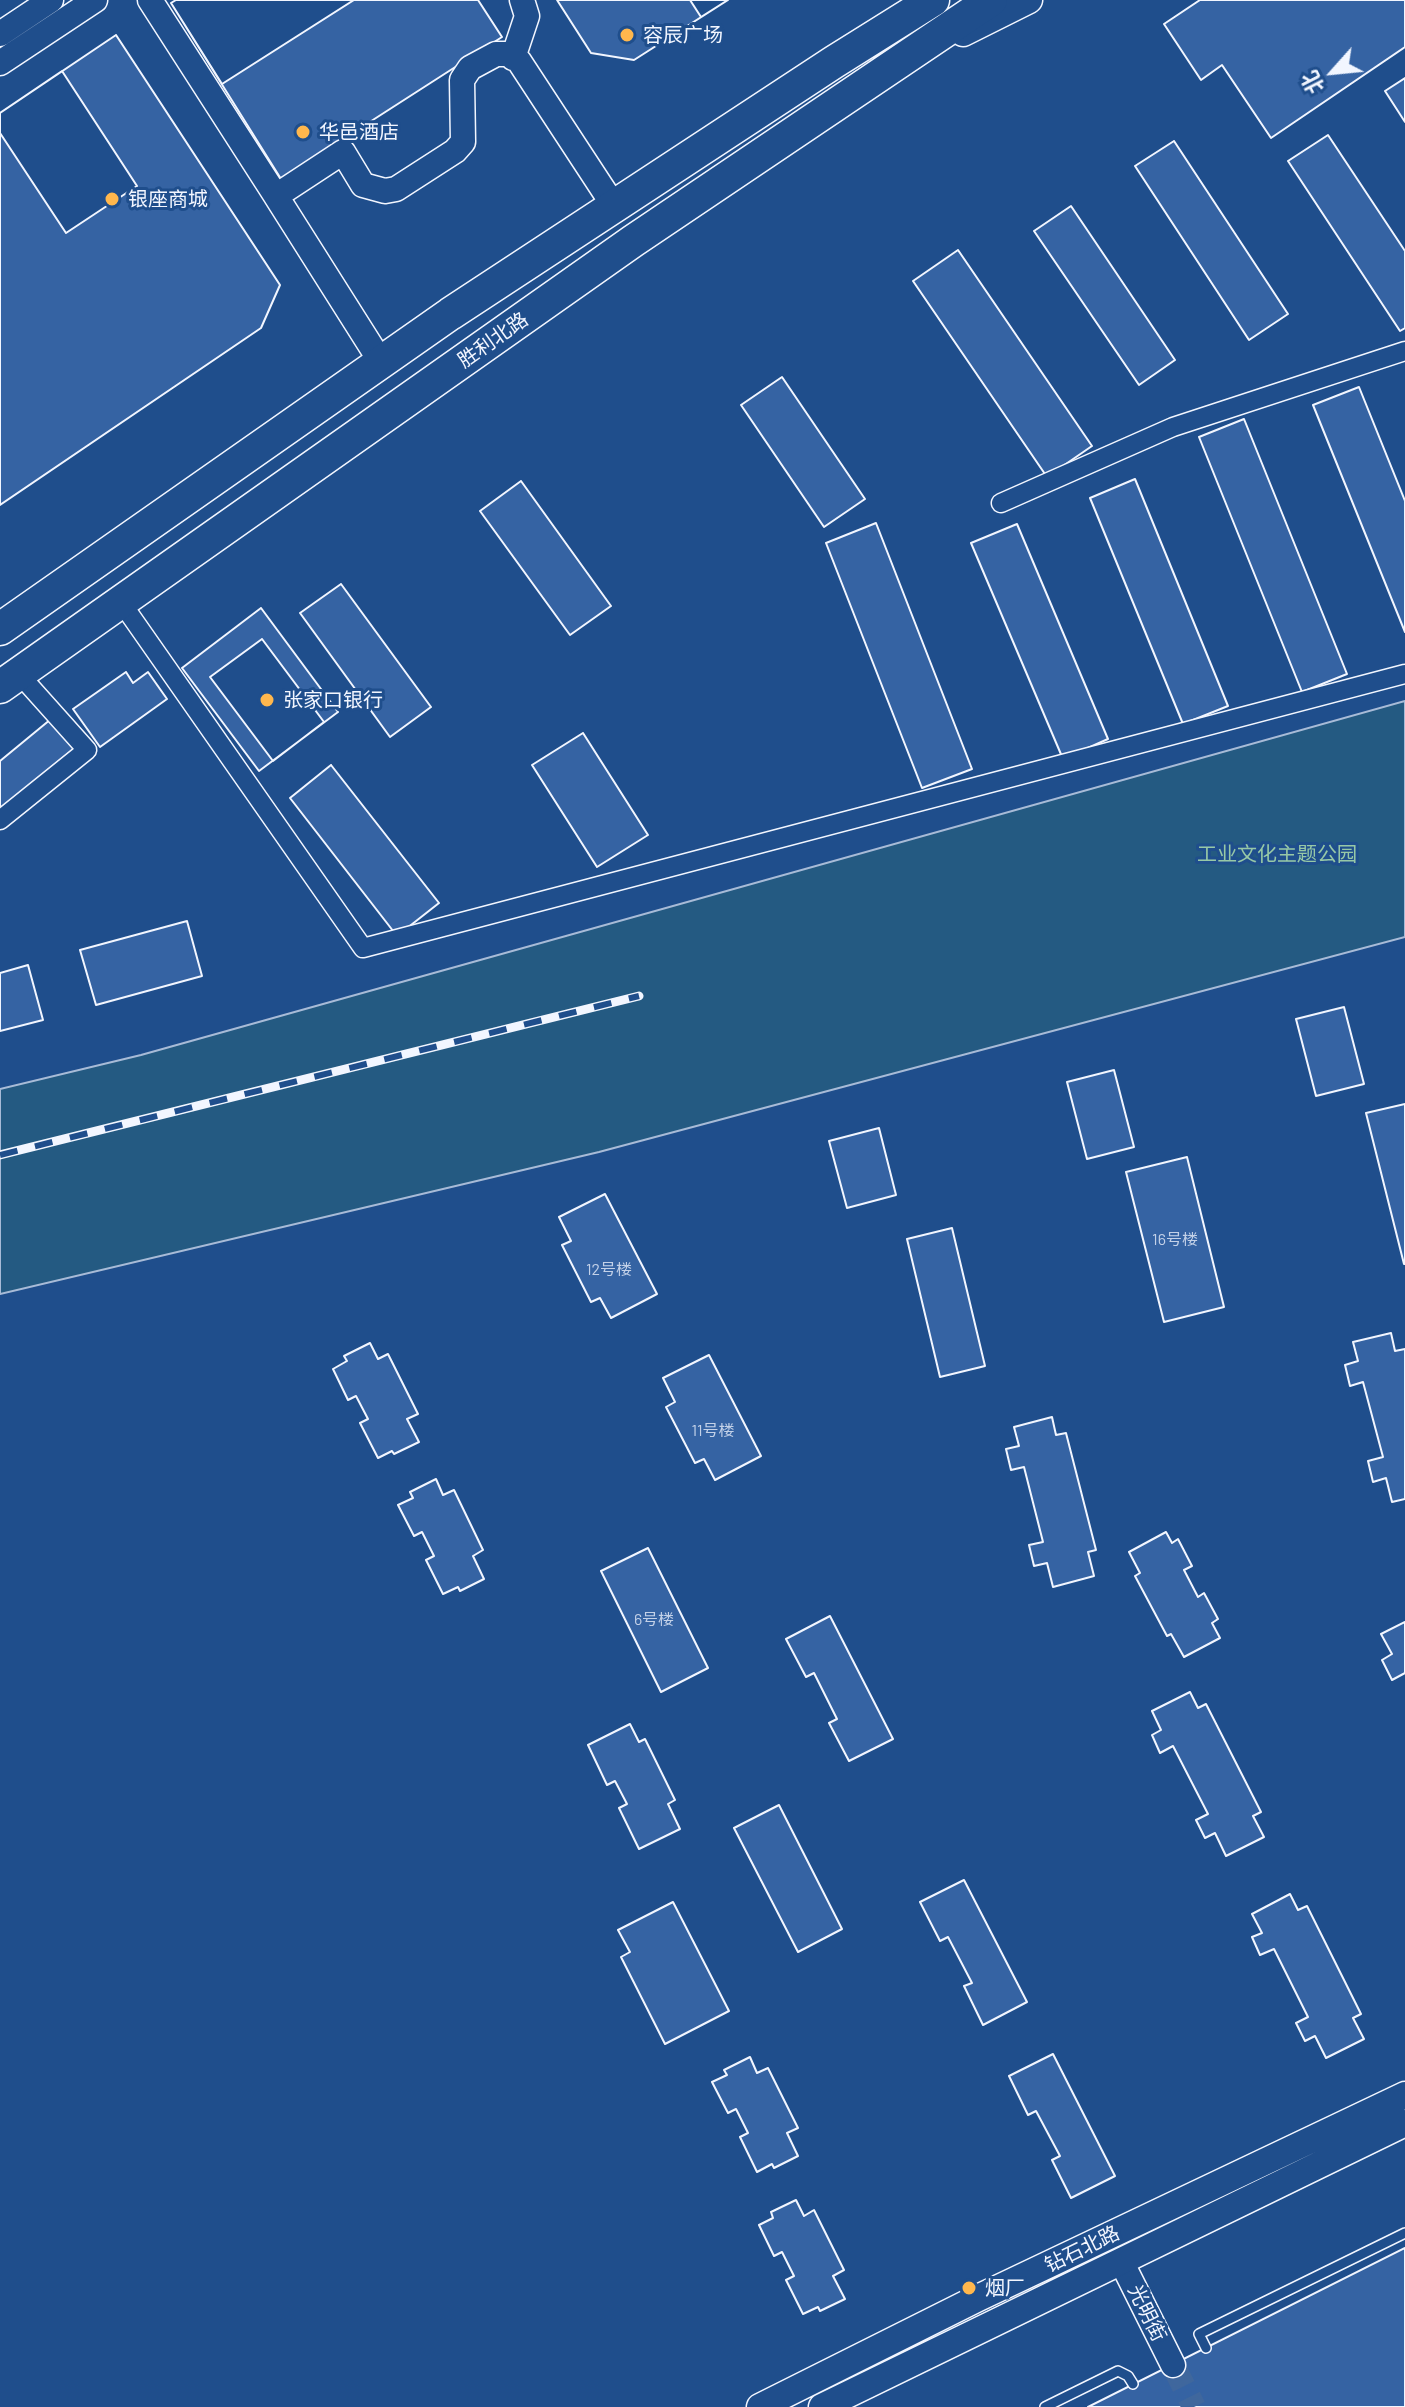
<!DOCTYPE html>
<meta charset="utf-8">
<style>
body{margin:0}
#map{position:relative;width:1405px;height:2407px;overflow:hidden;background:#1f4e8c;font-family:Barlow,"Noto Sans SC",sans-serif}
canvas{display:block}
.north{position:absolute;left:1293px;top:32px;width:80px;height:80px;-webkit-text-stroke:6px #1f4e8c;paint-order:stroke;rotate:243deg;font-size:22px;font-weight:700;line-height:32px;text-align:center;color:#f2f6ff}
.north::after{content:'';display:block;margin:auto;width:28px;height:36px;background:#f2f6ff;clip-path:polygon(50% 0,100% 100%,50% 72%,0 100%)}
</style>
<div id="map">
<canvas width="1405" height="2407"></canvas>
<div class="north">北</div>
</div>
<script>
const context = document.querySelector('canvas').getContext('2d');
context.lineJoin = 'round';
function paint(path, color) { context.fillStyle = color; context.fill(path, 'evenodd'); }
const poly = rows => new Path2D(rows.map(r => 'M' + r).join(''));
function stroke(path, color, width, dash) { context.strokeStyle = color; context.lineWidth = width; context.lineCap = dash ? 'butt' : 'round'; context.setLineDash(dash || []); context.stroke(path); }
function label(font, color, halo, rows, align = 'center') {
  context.font = font + ' Barlow,"Noto Sans SC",sans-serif'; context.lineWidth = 6; context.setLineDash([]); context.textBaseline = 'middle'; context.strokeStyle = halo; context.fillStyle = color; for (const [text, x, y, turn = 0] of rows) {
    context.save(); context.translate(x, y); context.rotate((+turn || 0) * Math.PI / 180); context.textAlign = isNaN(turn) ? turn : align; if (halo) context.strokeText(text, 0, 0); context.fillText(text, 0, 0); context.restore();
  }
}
const green = poly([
 [1405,701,1405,937,599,1152,0,1294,0,1089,141,1055,1405,701]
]);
const building = poly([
 [176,0,478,0,502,37,281,179,171,3,176,0],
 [176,0,354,0,222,84,171,3,176,0],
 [557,0,728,0,634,60,591,53,557,0],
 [690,0,728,0,701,17,690,0],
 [1200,0,1405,0,1405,47,1271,138,1222,65,1201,80,1164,24,1200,0],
 [116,35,280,285,261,328,0,505,0,113,116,35],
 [62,71,137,186,66,233,0,133,0,113,62,71],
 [1405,78,1405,122,1385,91,1405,78],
 [1328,135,1405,251,1405,328,1400,331,1288,161,1328,135],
 [1174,141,1288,314,1249,340,1135,166,1174,141],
 [1071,206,1175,360,1139,385,1034,231,1071,206],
 [958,250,1092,446,1047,477,913,281,958,250],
 [782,377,865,499,824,527,741,405,782,377],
 [1359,387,1405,501,1405,632,1313,405,1359,387],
 [1244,419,1347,674,1302,692,1199,437,1244,419],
 [1135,479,1228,706,1183,724,1090,498,1135,479],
 [521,481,611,606,570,635,480,511,521,481],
 [876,523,972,769,922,788,826,543,876,523],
 [1017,524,1108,739,1063,759,971,543,1017,524],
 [341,584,431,707,390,737,300,613,341,584],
 [261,608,338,712,259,771,182,668,261,608],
 [262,639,324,722,273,761,210,677,262,639],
 [126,672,133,683,148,672,167,699,100,747,73,709,126,672],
 [51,719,75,748,0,809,0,761,51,719],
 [583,733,648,835,597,867,532,765,583,733],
 [331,765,439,903,397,936,290,798,331,765],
 [187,921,202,976,96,1005,80,950,187,921],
 [28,965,43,1020,0,1031,0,973,28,965],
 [1344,1007,1364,1084,1316,1096,1296,1019,1344,1007],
 [1114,1070,1134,1147,1087,1159,1067,1082,1114,1070],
 [1405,1104,1405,1264,1404,1264,1366,1113,1405,1104],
 [879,1128,896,1195,847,1208,829,1141,879,1128],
 [1187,1157,1224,1307,1164,1322,1126,1172,1187,1157],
 [605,1194,657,1294,611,1318,600,1298,591,1302,562,1245,571,1241,559,1217,605,1194],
 [952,1228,985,1366,940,1377,907,1239,952,1228],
 [1391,1333,1395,1351,1405,1349,1405,1499,1392,1502,1386,1478,1373,1482,1368,1461,1383,1457,1363,1382,1350,1386,1345,1365,1358,1361,1353,1342,1391,1333],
 [370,1343,378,1359,388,1354,418,1414,407,1419,419,1442,394,1454,392,1451,378,1458,360,1423,368,1419,356,1396,348,1400,333,1369,347,1361,344,1356,370,1343],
 [709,1355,761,1456,715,1480,704,1459,695,1463,666,1407,675,1402,663,1378,709,1355],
 [1052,1417,1056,1435,1066,1433,1096,1550,1088,1552,1094,1576,1053,1587,1047,1563,1034,1566,1029,1545,1043,1542,1024,1467,1011,1470,1006,1449,1019,1446,1014,1427,1052,1417],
 [436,1479,443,1495,454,1490,483,1550,473,1556,484,1579,460,1591,458,1587,443,1594,426,1560,434,1556,422,1532,414,1536,398,1505,413,1498,410,1492,436,1479],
 [1166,1532,1172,1543,1178,1539,1192,1566,1184,1570,1198,1597,1204,1593,1218,1619,1212,1623,1220,1638,1184,1657,1171,1634,1167,1636,1135,1576,1140,1573,1129,1552,1166,1532],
 [648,1548,708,1668,661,1692,601,1571,648,1548],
 [830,1616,893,1739,849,1761,829,1723,837,1719,814,1673,806,1677,786,1639,830,1616],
 [1405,1622,1405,1673,1392,1680,1382,1660,1392,1654,1381,1634,1405,1622],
 [1190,1692,1198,1708,1206,1704,1261,1812,1253,1816,1264,1837,1226,1856,1215,1833,1205,1838,1196,1820,1208,1814,1173,1746,1160,1753,1152,1735,1161,1730,1152,1711,1190,1692],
 [630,1724,639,1742,645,1739,675,1800,668,1804,680,1829,639,1849,619,1808,627,1804,615,1781,607,1785,588,1745,630,1724],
 [779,1805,842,1929,798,1952,734,1828,779,1805],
 [964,1880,1027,2002,983,2025,964,1986,972,1983,948,1937,940,1941,920,1902,964,1880],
 [1290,1894,1298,1910,1307,1906,1361,2014,1353,2018,1364,2039,1326,2058,1315,2036,1305,2041,1296,2023,1308,2017,1274,1949,1260,1955,1252,1937,1262,1933,1252,1914,1290,1894],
 [673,1902,729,2011,665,2044,621,1957,630,1952,618,1930,673,1902],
 [1053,2054,1115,2176,1071,2198,1052,2160,1060,2156,1036,2111,1028,2115,1009,2076,1053,2054],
 [750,2057,757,2073,768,2068,798,2128,787,2133,798,2156,774,2168,772,2164,757,2172,740,2137,748,2133,736,2109,728,2113,712,2082,727,2075,724,2070,750,2057],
 [796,2200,804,2216,814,2210,844,2270,833,2276,845,2299,820,2311,818,2307,803,2314,786,2280,794,2276,782,2252,774,2256,759,2225,773,2218,771,2212,796,2200],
 [1405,2248,1405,2407,1088,2407,1405,2248]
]);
const tertiaryTunnel = poly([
 [1173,2365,1194,2407]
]);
const service = poly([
 [1206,2348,1199,2334,1405,2233],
 [1045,2407,1118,2371,1128,2376,1133,2384]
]);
const minor = poly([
 [1001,503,1173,427,1405,351],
 [121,602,363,948,1405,674],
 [0,820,87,750,19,674]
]);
const tertiary = poly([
 [150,0,276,196],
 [0,34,51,0],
 [513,58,527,16,522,0],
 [0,63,95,0],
 [381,362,276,196,343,152,363,185,385,191,396,189,455,151,463,142,462,80,470,68,496,54,509,54,519,61,614,206],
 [1121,2261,1173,2365]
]);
const secondary = poly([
 [963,33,1029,0],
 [760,2407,978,2298,1405,2095],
 [822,2407,1405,2123]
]);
const trunk = poly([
 [0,629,450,314,834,62,933,0],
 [0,687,633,241,991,0]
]);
const rail = poly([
 [0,1155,639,996]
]);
const markers = [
 [627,35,8,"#ffb74d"],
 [303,132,8,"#ffb74d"],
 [112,199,8,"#ffb74d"],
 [267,700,8,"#ffb74d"],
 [969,2288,8,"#ffb74d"]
];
const numberNames = [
 ["16号楼",1175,1240],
 ["12号楼",609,1270],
 ["11号楼",713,1431],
 ["6号楼",654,1620]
];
const poiNames = [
 ["容辰广场",643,35],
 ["华邑酒店",319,132],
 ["银座商城",128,199],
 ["张家口银行",283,700],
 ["烟厂",985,2288]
];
const streetNames = [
 ["胜利北路",493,340,-35],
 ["钻石北路",1082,2249,-26],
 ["光明街",1147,2313,64]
];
const parkNames = [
 ["工业文化主题公园",1277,854]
];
paint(green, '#245a82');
stroke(green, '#a8bbd7', 2);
paint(building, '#3563a3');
stroke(building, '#f2f6ff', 2);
stroke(tertiaryTunnel, '#3f679d', 24, [24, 12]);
stroke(service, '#f2f6ff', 12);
stroke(minor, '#f2f6ff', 21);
stroke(tertiary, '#f2f6ff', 27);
stroke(secondary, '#f2f6ff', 29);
stroke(trunk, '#f2f6ff', 35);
stroke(service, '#1f4e8c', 9);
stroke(minor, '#1f4e8c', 18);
stroke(tertiary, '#1f4e8c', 24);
stroke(secondary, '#1f4e8c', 26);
stroke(trunk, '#1f4e8c', 32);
stroke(rail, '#f2f6ff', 9);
stroke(rail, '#1f4e8c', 6, [18]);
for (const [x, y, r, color] of markers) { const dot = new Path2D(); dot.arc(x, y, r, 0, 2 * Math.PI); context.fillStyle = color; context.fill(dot); stroke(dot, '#1f4e8c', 3); }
label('16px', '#c3d1e8', null, numberNames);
label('20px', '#f2f6ff', '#1f4e8c', poiNames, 'left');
label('20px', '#f2f6ff', '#1f4e8c', streetNames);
label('20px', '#97c8a6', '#1f4e8c', parkNames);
</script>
